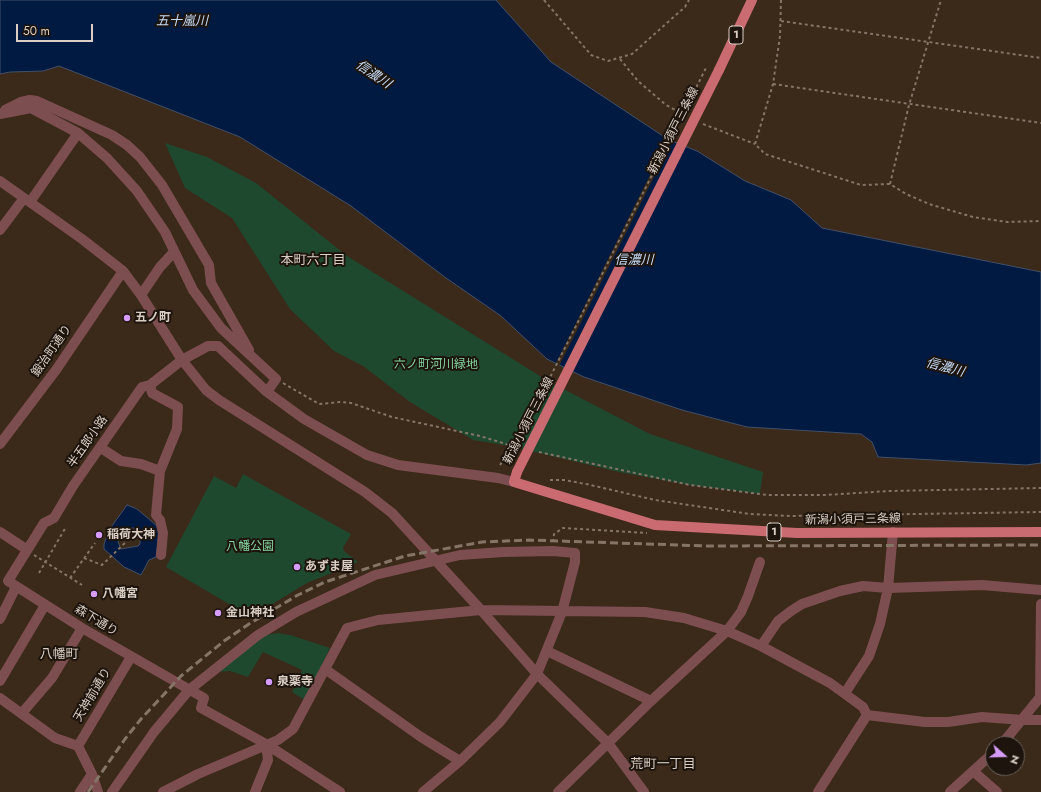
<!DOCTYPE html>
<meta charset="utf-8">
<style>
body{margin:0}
#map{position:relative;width:1041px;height:792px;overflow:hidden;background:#3b2919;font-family:Jost,sans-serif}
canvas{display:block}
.north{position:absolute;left:985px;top:736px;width:40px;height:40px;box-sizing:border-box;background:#1c140d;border:1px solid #685f57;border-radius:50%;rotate:110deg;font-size:11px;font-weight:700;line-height:16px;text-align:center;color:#dbcfc5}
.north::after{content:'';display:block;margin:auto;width:14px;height:18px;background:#d59cfb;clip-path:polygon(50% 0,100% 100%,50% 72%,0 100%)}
.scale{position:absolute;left:16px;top:24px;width:77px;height:18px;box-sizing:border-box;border:2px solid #dbcfc5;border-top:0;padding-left:5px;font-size:12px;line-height:14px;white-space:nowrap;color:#dbcfc5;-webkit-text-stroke:3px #1c140d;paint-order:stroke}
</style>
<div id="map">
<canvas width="1041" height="792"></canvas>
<div class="north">N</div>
<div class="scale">50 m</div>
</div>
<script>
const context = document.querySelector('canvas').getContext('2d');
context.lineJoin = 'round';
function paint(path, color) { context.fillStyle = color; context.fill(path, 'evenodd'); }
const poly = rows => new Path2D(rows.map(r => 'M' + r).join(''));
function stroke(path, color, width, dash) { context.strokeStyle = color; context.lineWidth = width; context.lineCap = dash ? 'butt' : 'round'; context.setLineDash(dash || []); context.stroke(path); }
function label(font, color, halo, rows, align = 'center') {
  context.font = font + ' Jost,"Noto Sans JP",sans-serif'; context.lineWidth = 4; context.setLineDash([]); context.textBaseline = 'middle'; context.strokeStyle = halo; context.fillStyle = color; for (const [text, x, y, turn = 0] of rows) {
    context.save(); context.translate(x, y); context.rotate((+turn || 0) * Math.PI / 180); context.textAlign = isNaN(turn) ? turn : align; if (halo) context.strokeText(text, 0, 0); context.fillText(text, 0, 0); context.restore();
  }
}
const green = poly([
 [165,143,207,157,256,183,347,256,548,381,650,434,763,472,760,494,690,485,619,472,510,446,473,440,410,402,363,366,334,351,290,309,232,218,185,188],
 [243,474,351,534,343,548,344,551,358,562,307,583,251,617,166,567,214,476,236,488],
 [278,633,290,635,330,648,305,700,292,692,302,670,263,652,248,677,230,671,217,672,265,635]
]);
const water = poly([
 [0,0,496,0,551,62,669,140,697,151,745,181,791,200,822,228,1041,272,1041,463,1026,465,878,457,872,442,861,434,747,427,682,410,584,377,547,359,501,316,446,278,351,206,240,137,59,66,43,71,10,72,0,74,0,0],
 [127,505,137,509,157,526,159,535,156,557,149,560,141,575,124,567,104,549,104,544,109,530,127,505],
 [129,528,134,528,140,535,140,544,138,546,121,549,118,542,122,534,129,528]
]);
const pier = poly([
 [669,137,673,139,559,366,555,365]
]);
const path = poly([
 [544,0,591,55,608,61,632,54,685,7,689,0],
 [781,0,780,36,773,84,755,144,765,154,861,185,890,184,906,194,929,204,973,217,1007,222,1041,221],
 [781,21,1041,58],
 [620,59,638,81,666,105,685,115],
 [773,84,1041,123],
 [703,124,755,144],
 [890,184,909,105,941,0],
 [283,383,319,404,341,402,351,403,392,417,480,436,519,448],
 [539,452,690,485,767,495,825,495,889,491,1041,488],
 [550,480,564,480,586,484,655,500,750,514,790,516,1041,512],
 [553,542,554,534,563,528,647,533],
 [34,555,82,585],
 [84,558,102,565,127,541],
 [39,573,66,527],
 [70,578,95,543]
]);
const minor = poly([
 [5,110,21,102,30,100,37,101,112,135,127,145,140,157,162,185,209,265,211,283,249,350],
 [0,114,31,108,78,133,107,158,137,191,165,232,193,290,221,328,276,379,267,392],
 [0,181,82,239,123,271,141,295,182,360,206,390,219,400,365,492,392,513,481,610,537,674,608,743,644,792],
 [30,202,78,133],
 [0,230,24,198],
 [141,295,160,267,174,252],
 [150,385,152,393,178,407,177,429,160,471,156,515,160,520,163,533,161,555],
 [0,444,56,370,123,271],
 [101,448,121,461,141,464,160,471],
 [0,532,26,549],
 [0,619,16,587],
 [761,646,778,621,791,611,802,604,840,591,863,586,888,588,982,585,1041,590],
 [547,651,651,701],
 [325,669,421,737,460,761],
 [0,681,45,605],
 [845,693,869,656,880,624,888,588,893,532],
 [0,698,55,738,78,746],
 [1040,698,1041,604],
 [22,713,52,678,82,628],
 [867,715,925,722,948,722,982,717,1023,720,1041,720],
 [1002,744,1041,696],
 [78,746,131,657],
 [78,746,92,774,98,792],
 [973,771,997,792],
 [80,792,92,774],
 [112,792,154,732,189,690,258,635,296,612,375,575,460,555,503,552,553,551,575,553,575,562,562,612,537,674,500,722,460,761,423,792],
 [163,792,198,774,278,740,293,729,347,628,378,620,481,610,645,612,684,618,727,631,761,646,830,683,863,707,867,715],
 [255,792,268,760,266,744],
 [340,792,266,744,201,708,204,698,82,628,8,581,44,523,54,518,73,486,142,387,150,385,182,360,208,346,218,346,267,392,304,419,367,455,398,465,498,478,514,482],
 [558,792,651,701,727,631,741,612,748,596,760,562],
 [818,792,867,715],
 [950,792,993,753]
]);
const major = poly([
 [719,70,752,0],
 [517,472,514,482,655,525,797,533,1041,532]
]);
const rail = poly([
 [88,792,125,739,141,719,181,676,224,641,249,624,298,595,325,582,405,556,482,542,529,540,707,546,1041,545]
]);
const pathBridge = poly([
 [500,465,526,425,707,66]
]);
const majorBridge = poly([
 [517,472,719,70]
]);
const markers = [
 [127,318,4,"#d59cfb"],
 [99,535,4,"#d59cfb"],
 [297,567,4,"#d59cfb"],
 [94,594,4,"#d59cfb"],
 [218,613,4,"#d59cfb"],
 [269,682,4,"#d59cfb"]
];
const shields = [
 [736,35,14],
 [774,532,14]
];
const shieldNames = [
 ["1",736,35],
 ["1",774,532]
];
const streetNames = [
 ["新潟小須戸三条線",674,131,-63],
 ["鍛治町通り",52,351,-55],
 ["新潟小須戸三条線",529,421,-63],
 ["半五郎小路",88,442,-55],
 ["新潟小須戸三条線",853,520,-1],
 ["森下通り",96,621,31],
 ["天神前通り",93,695,-59]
];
const poiNames = [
 ["五ノ町",135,318],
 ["稲荷大神",107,535],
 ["あずま屋",305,567],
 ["八幡宮",102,594],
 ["金山神社",226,613],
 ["泉薬寺",277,682]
];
const parkNames = [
 ["六ノ町河川緑地",436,365],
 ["八幡公園",250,547]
];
const waterNames = [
 ["五十嵐川",182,22],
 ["信濃川",373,75,34],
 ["信濃川",634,261],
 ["信濃川",945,368,15]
];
const neighbourhoodNames = [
 ["本町六丁目",313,261],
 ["八幡町",59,655],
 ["荒町一丁目",663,765]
];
paint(green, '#1f492f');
paint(water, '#001a41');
stroke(water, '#425069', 1);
paint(pier, '#3b2919');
stroke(path, '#847568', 2, [3, 3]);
stroke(minor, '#7d4e50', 10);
stroke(major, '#ca6b72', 10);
stroke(rail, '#847567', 3, [8, 4]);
stroke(pathBridge, '#847568', 2, [3, 3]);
stroke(majorBridge, '#ca6b72', 10);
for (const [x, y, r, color] of markers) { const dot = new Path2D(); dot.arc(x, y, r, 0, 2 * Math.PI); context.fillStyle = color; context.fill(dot); stroke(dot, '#1c140d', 1.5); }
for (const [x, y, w] of shields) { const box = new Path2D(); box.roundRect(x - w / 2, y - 9, w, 18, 3); context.fillStyle = '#1c140d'; context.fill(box); stroke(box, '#dbcfc5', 1); }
label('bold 11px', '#dbcfc5', null, shieldNames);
label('12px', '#dbcfc5', '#1c140d', streetNames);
label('bold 12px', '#dbcfc5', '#1c140d', poiNames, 'left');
label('12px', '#83d49f', '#1c140d', parkNames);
label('italic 13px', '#c7dbf7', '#1c140d', waterNames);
label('13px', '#dbcfc5', '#1c140d', neighbourhoodNames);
</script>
